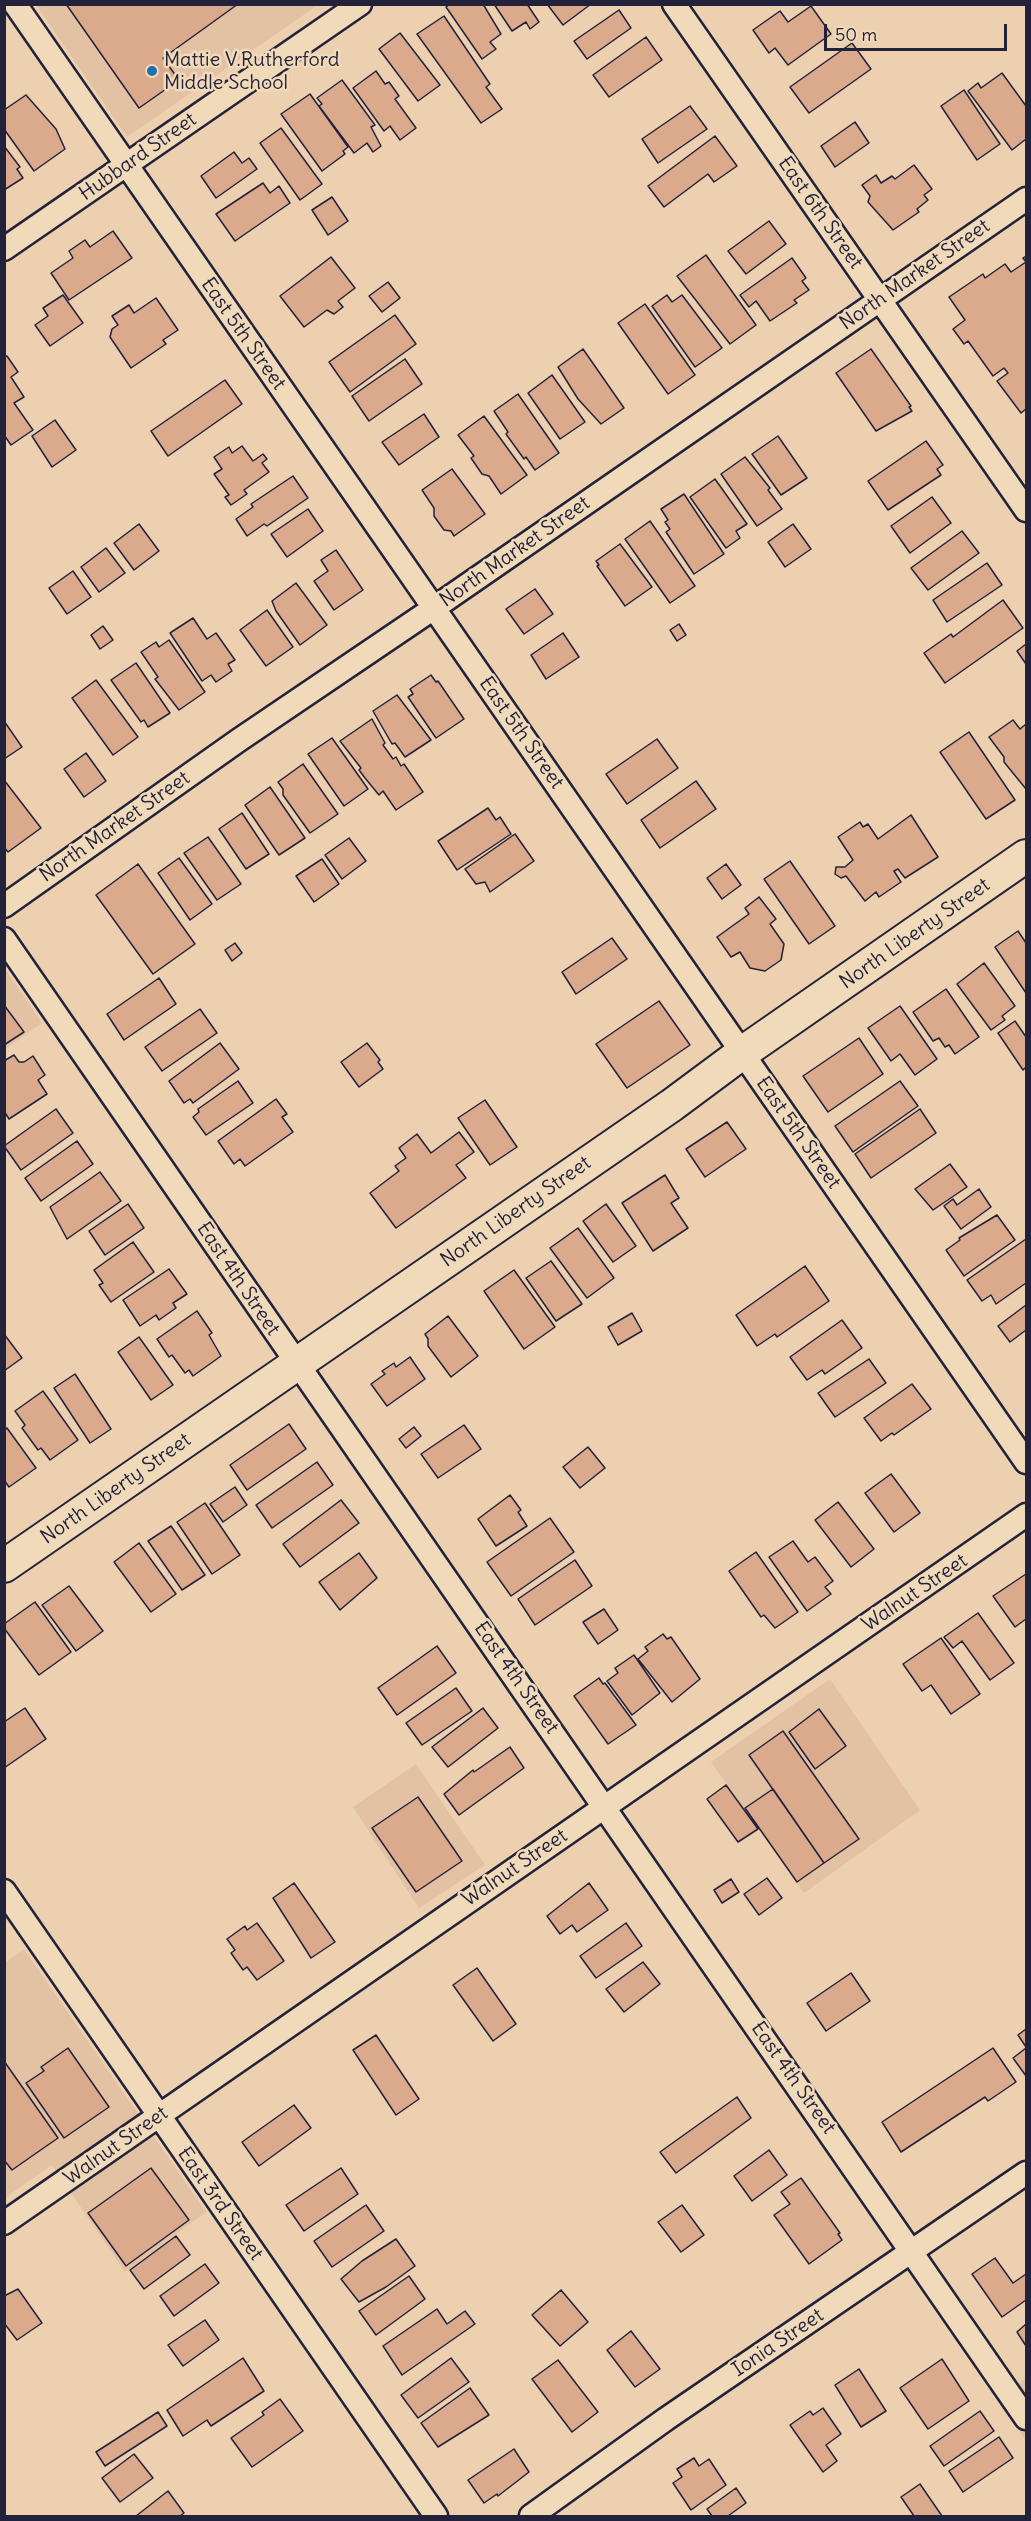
<!DOCTYPE html>
<style>
body{margin:0}
#map{position:relative;width:1031px;height:2521px;overflow:hidden;background:#ecd0b0;font-family:Delius,sans-serif}
canvas{display:block}
.frame{position:absolute;inset:0;border:6px solid #22223b;pointer-events:none}
.scale{position:absolute;left:824px;top:24px;width:183px;height:27px;box-sizing:border-box;border:3px solid #22223b;border-top:0;padding-left:8px;font-size:18px;line-height:21px;white-space:nowrap;color:#22223b;-webkit-text-stroke:4px #f0dab9;paint-order:stroke}
</style>
<div id="map">
<canvas width="1031" height="2521"></canvas>
<div class="frame"></div>
<div class="scale">50 m</div>
</div>
<script>
const context = document.querySelector('canvas').getContext('2d');
context.lineJoin = 'round';
function paint(path, color) { context.fillStyle = color; context.fill(path, 'evenodd'); }
const poly = rows => new Path2D(rows.map(r => 'M' + r).join(''));
function stroke(path, color, width, dash) { context.strokeStyle = color; context.lineWidth = width; context.lineCap = dash ? 'butt' : 'round'; context.setLineDash(dash || []); context.stroke(path); }
function label(font, color, halo, rows, align = 'center') {
  context.font = font + ' Delius,sans-serif'; context.lineWidth = 5; context.setLineDash([]); context.textBaseline = 'middle'; context.strokeStyle = halo; context.fillStyle = color; for (const [text, x, y, turn = 0] of rows) {
    context.save(); context.translate(x, y); context.rotate((+turn || 0) * Math.PI / 180); context.textAlign = isNaN(turn) ? turn : align; if (halo) context.strokeText(text, 0, 0); context.fillText(text, 0, 0); context.restore();
  }
}
const built = poly([
 [36,5,318,5,127,137],
 [4,967,42,1023,5,1049,4,1049],
 [830,1679,920,1810,804,1893,711,1762],
 [416,1764,485,1865,419,1908,353,1807],
 [24,1949,206,2212,125,2272,52,2165,5,2198,5,1963],
 [1026,2378,1026,2441,997,2399]
]);
const building = poly([
 [66,4,238,4,163,58,179,80,139,108,66,4],
 [450,4,483,4,501,34,490,42,496,49,482,59,446,7,450,4],
 [494,4,527,4,539,22,530,29,526,22,512,31,494,4],
 [547,4,591,4,563,25,547,4],
 [811,6,831,34,788,65,775,48,769,53,753,30,780,11,788,22,811,6],
 [619,10,631,28,587,59,574,41,619,10],
 [444,16,490,84,486,87,502,109,481,123,417,34,444,16],
 [400,33,440,85,418,101,379,49,400,33],
 [646,37,662,60,609,97,593,75,646,37],
 [852,43,871,69,809,113,790,87,852,43],
 [376,71,385,84,389,82,399,96,395,99,416,128,400,140,390,126,384,131,353,88,376,71],
 [1002,73,1026,106,1026,139,1012,150,968,91,978,83,981,88,1002,73],
 [342,80,375,125,371,127,381,146,373,152,367,143,354,153,319,106,322,104,317,98,342,80],
 [964,90,1000,144,977,160,941,106,964,90],
 [310,94,348,147,343,151,345,154,322,171,281,114,310,94],
 [26,95,56,129,65,149,34,171,4,129,4,110,26,95],
 [690,106,707,129,658,163,642,139,690,106],
 [855,122,869,143,835,167,821,146,855,122],
 [281,128,322,184,300,200,260,143,281,128],
 [715,136,737,166,714,182,708,174,664,207,648,186,715,136],
 [4,146,20,167,17,169,23,178,4,190,4,146],
 [234,152,242,163,249,158,257,169,216,198,201,176,234,152],
 [914,165,932,189,924,195,928,200,917,209,919,212,893,230,868,202,870,196,862,185,876,175,881,183,892,176,895,179,914,165],
 [263,183,270,193,279,186,290,203,235,241,216,214,263,183],
 [332,197,348,221,328,235,312,210,332,197],
 [769,221,786,244,746,274,728,251,769,221],
 [113,231,132,258,69,300,51,273,73,258,69,251,85,240,90,247,113,231],
 [706,255,756,325,730,344,677,276,706,255],
 [1026,256,1026,409,1021,413,997,381,1008,373,1004,368,993,376,968,341,964,344,953,329,965,320,949,297,983,274,985,278,1005,264,1011,272,1026,262,1023,258,1026,256],
 [331,257,355,288,338,301,343,307,334,314,327,310,304,327,280,296,331,257],
 [792,258,806,278,802,281,809,290,794,300,797,303,770,321,756,301,749,307,740,295,792,258],
 [388,282,400,298,382,312,369,296,388,282],
 [63,295,83,323,50,346,35,325,48,316,43,308,63,295],
 [667,295,672,302,682,295,722,348,695,367,652,306,667,295],
 [156,298,178,330,163,340,166,344,131,368,110,337,112,329,118,325,112,316,129,305,134,313,156,298],
 [645,304,695,375,668,394,618,323,645,304],
 [395,315,416,344,350,392,329,362,395,315],
 [583,349,624,408,601,424,578,399,558,367,583,349],
 [871,349,911,406,909,407,912,411,876,431,836,373,871,349],
 [7,356,18,372,11,377,24,397,14,403,33,430,11,445,4,435,4,357,7,356],
 [405,359,422,384,369,421,352,396,405,359],
 [552,375,585,422,560,439,528,393,552,375],
 [225,380,242,404,168,456,151,431,225,380],
 [518,394,559,453,535,470,526,457,524,459,506,434,508,432,494,411,518,394],
 [424,414,439,437,399,465,382,442,424,414],
 [484,416,527,475,501,494,489,476,482,474,471,458,474,456,458,435,484,416],
 [55,420,76,450,52,467,32,436,55,420],
 [778,436,807,478,781,495,752,454,778,436],
 [926,441,943,465,937,469,941,475,888,510,868,481,926,441],
 [242,446,253,461,263,454,267,459,262,463,269,472,244,490,247,494,231,505,225,497,229,495,214,474,222,469,214,457,229,447,232,453,242,446],
 [745,457,770,488,768,490,782,509,757,526,721,474,745,457],
 [452,469,485,514,454,536,451,531,444,530,434,516,434,508,422,490,452,469],
 [293,476,308,498,267,526,264,524,247,536,236,519,253,507,251,504,293,476],
 [715,479,747,524,736,531,740,538,726,548,690,497,715,479],
 [684,494,724,554,694,574,666,532,670,529,665,522,668,520,661,509,684,494],
 [932,497,951,523,910,553,891,526,932,497],
 [308,509,323,531,287,557,271,534,308,509],
 [650,521,695,586,670,603,625,539,650,521],
 [139,524,159,551,134,570,114,543,139,524],
 [793,524,811,549,785,567,768,542,793,524],
 [962,531,979,553,928,590,911,568,962,531],
 [620,544,652,587,625,606,597,566,599,565,596,561,620,544],
 [106,548,125,573,99,592,81,567,106,548],
 [336,550,363,590,334,610,314,581,328,571,321,560,336,550],
 [987,563,1002,585,947,622,933,600,987,563],
 [73,571,91,597,67,614,49,588,73,571],
 [296,583,327,625,300,645,276,611,272,601,296,583],
 [535,589,553,614,524,634,506,609,535,589],
 [1003,600,1023,628,945,683,924,653,951,634,953,637,1003,600],
 [267,610,293,647,266,666,240,630,267,610],
 [193,618,207,639,216,633,235,660,228,664,232,671,216,682,211,675,202,681,170,633,193,618],
 [679,624,686,635,677,641,670,630,679,624],
 [103,626,113,640,100,649,91,635,103,626],
 [563,633,579,657,546,679,531,655,563,633],
 [169,640,205,692,179,710,155,679,158,677,141,652,156,642,159,647,169,640],
 [1026,644,1026,664,1017,651,1026,644],
 [136,663,170,713,148,727,144,720,141,722,111,680,136,663],
 [431,675,436,682,438,681,464,719,436,738,408,697,413,694,410,689,431,675],
 [96,680,138,737,113,755,72,698,96,680],
 [397,695,431,740,405,757,395,743,392,744,373,711,397,695],
 [372,719,385,743,383,745,393,759,396,757,401,766,404,764,423,792,396,810,383,791,379,795,365,778,359,770,361,768,340,741,372,719],
 [1013,720,1020,729,1026,724,1026,789,1004,762,1004,757,989,737,1013,720],
 [4,721,22,747,4,759,4,721],
 [969,732,1015,800,986,819,940,752,969,732],
 [332,738,368,789,344,806,308,754,332,738],
 [657,739,678,768,627,804,606,774,657,739],
 [86,753,106,781,84,797,64,769,86,753],
 [303,764,338,814,310,833,283,795,283,789,278,782,303,764],
 [4,780,41,828,8,852,4,847,4,780],
 [696,781,716,809,660,848,641,820,696,781],
 [270,787,305,838,279,855,245,805,270,787],
 [488,808,496,820,500,817,511,834,457,870,438,841,488,808],
 [242,813,269,854,246,869,219,829,242,813],
 [911,815,938,857,905,878,898,869,894,871,901,882,879,897,876,892,865,901,846,876,841,878,835,874,836,867,845,867,853,860,838,837,860,822,863,827,868,824,878,839,911,815],
 [515,834,534,861,490,892,485,882,476,884,465,869,515,834],
 [208,837,241,884,217,900,184,853,208,837],
 [349,838,366,861,342,879,325,855,349,838],
 [179,858,212,904,190,920,158,873,179,858],
 [322,859,339,884,314,902,296,876,322,859],
 [790,861,835,926,809,944,764,879,790,861],
 [138,864,195,944,153,974,96,895,138,864],
 [726,864,741,885,722,899,707,878,726,864],
 [759,897,776,919,770,924,784,944,781,960,765,971,750,968,740,952,731,957,717,937,749,914,745,908,759,897],
 [1018,931,1026,943,1026,993,995,947,1018,931],
 [612,938,627,959,576,994,562,972,612,938],
 [235,943,242,953,232,961,225,950,235,943],
 [984,963,1015,1006,1002,1016,1005,1020,991,1030,957,984,984,963],
 [159,978,176,1004,124,1040,107,1014,159,978],
 [946,989,979,1037,955,1054,949,1045,945,1047,939,1038,933,1041,913,1012,946,989],
 [659,1001,690,1045,627,1088,596,1044,659,1001],
 [4,1005,24,1032,4,1045,4,1005],
 [900,1006,937,1059,915,1075,900,1054,891,1061,868,1028,900,1006],
 [200,1009,217,1033,162,1071,145,1047,200,1009],
 [1015,1021,1026,1037,1026,1067,1023,1070,998,1033,1015,1021],
 [859,1038,883,1074,828,1112,803,1076,859,1038],
 [220,1043,239,1069,193,1103,190,1099,184,1103,169,1081,220,1043],
 [367,1043,380,1060,378,1062,383,1069,359,1087,341,1062,367,1043],
 [14,1055,19,1062,24,1062,33,1056,45,1075,38,1080,47,1094,9,1119,4,1111,4,1061,14,1055],
 [238,1081,253,1103,206,1135,193,1117,199,1112,198,1109,238,1081],
 [900,1081,918,1106,853,1152,835,1126,900,1081],
 [276,1099,287,1114,282,1117,293,1132,245,1166,240,1159,234,1164,218,1141,276,1099],
 [485,1100,517,1147,490,1165,458,1118,485,1100],
 [56,1109,73,1133,21,1170,4,1146,56,1109],
 [920,1109,936,1133,871,1178,855,1154,920,1109],
 [727,1122,746,1149,705,1177,686,1149,727,1122],
 [459,1132,474,1152,456,1165,466,1178,396,1228,370,1193,399,1171,395,1166,406,1158,399,1148,417,1134,431,1153,459,1132],
 [77,1141,93,1164,41,1201,25,1178,77,1141],
 [950,1164,967,1187,933,1210,915,1189,950,1164],
 [100,1172,121,1201,67,1239,50,1207,100,1172],
 [665,1175,679,1198,671,1203,688,1228,653,1251,622,1203,665,1175],
 [979,1189,991,1207,961,1229,944,1206,953,1199,957,1205,979,1189],
 [128,1204,144,1228,105,1255,89,1231,128,1204],
 [606,1204,636,1246,613,1262,583,1221,606,1204],
 [997,1215,1015,1240,964,1276,946,1250,960,1240,959,1238,997,1215],
 [578,1228,614,1278,587,1298,550,1248,578,1228],
 [1026,1239,1026,1283,996,1304,991,1295,982,1301,967,1280,1026,1239],
 [133,1242,154,1272,111,1302,99,1285,103,1283,94,1270,133,1242],
 [551,1261,582,1304,556,1321,526,1278,551,1261],
 [805,1266,829,1301,777,1337,775,1334,757,1346,736,1315,805,1266],
 [169,1269,187,1294,173,1303,176,1308,159,1320,156,1315,140,1326,123,1300,169,1269],
 [514,1270,555,1327,524,1349,484,1291,514,1270],
 [1026,1305,1026,1330,1010,1342,998,1326,1026,1305],
 [197,1311,212,1333,209,1335,221,1356,193,1376,189,1370,185,1373,172,1355,169,1357,157,1339,197,1311],
 [632,1313,642,1331,618,1345,608,1327,632,1313],
 [448,1316,478,1356,451,1377,428,1346,428,1339,425,1334,448,1316],
 [842,1320,862,1348,825,1374,822,1370,807,1380,790,1357,842,1320],
 [4,1334,22,1358,4,1371,4,1334],
 [139,1337,173,1385,151,1400,118,1352,139,1337],
 [410,1357,425,1379,387,1406,371,1384,385,1374,382,1371,394,1363,396,1367,410,1357],
 [869,1359,886,1383,835,1417,818,1393,869,1359],
 [75,1374,111,1429,90,1443,54,1388,75,1374],
 [912,1384,931,1409,894,1435,892,1433,881,1441,864,1418,912,1384],
 [43,1391,78,1440,50,1460,41,1448,38,1450,22,1428,25,1425,15,1411,43,1391],
 [289,1424,306,1449,247,1490,230,1465,289,1424],
 [464,1425,481,1449,438,1478,421,1454,464,1425],
 [414,1427,421,1436,406,1448,399,1439,414,1427],
 [7,1428,36,1468,9,1487,4,1480,4,1431,7,1428],
 [588,1447,605,1468,580,1488,563,1467,588,1447],
 [317,1462,333,1485,272,1528,256,1505,317,1462],
 [891,1474,920,1513,894,1532,865,1493,891,1474],
 [235,1487,247,1505,223,1522,210,1504,235,1487],
 [510,1495,521,1510,518,1512,527,1526,496,1546,478,1519,510,1495],
 [341,1500,359,1523,300,1567,283,1544,341,1500],
 [838,1502,874,1549,851,1567,815,1520,838,1502],
 [205,1503,240,1555,212,1574,177,1522,205,1503],
 [550,1518,574,1552,511,1596,487,1562,550,1518],
 [171,1526,205,1575,182,1590,148,1541,171,1526],
 [793,1541,808,1562,815,1557,833,1581,825,1587,831,1594,807,1611,769,1557,793,1541],
 [139,1543,176,1594,151,1612,114,1562,139,1543],
 [756,1552,798,1612,775,1628,764,1615,761,1617,729,1571,756,1552],
 [359,1553,377,1578,340,1610,319,1582,359,1553],
 [575,1560,592,1586,535,1625,518,1599,575,1560],
 [1026,1574,1026,1619,1015,1627,993,1596,1026,1574],
 [69,1586,103,1631,76,1651,42,1605,69,1586],
 [35,1602,71,1652,39,1675,4,1628,4,1624,35,1602],
 [604,1609,618,1630,598,1644,583,1622,604,1609],
 [978,1613,1014,1663,990,1680,962,1641,953,1648,944,1637,978,1613],
 [663,1634,667,1639,671,1637,700,1679,672,1702,638,1659,648,1651,645,1647,663,1634],
 [941,1638,980,1694,951,1714,931,1685,922,1691,903,1664,941,1638],
 [437,1646,456,1673,397,1715,378,1688,437,1646],
 [634,1655,660,1693,632,1715,607,1681,618,1673,615,1668,634,1655],
 [599,1678,603,1684,605,1683,636,1725,608,1744,574,1696,599,1678],
 [456,1688,472,1711,422,1745,406,1723,456,1688],
 [25,1708,46,1739,4,1768,4,1722,25,1708],
 [483,1708,498,1728,448,1767,432,1747,483,1708],
 [819,1709,846,1746,815,1769,789,1732,819,1709],
 [783,1731,859,1839,824,1863,749,1755,783,1731],
 [510,1747,524,1768,459,1815,444,1794,473,1770,474,1772,510,1747],
 [726,1785,758,1829,738,1842,707,1799,726,1785],
 [773,1789,824,1863,797,1882,745,1808,773,1789],
 [418,1797,462,1861,416,1892,372,1828,418,1797],
 [767,1878,782,1898,759,1915,744,1894,767,1878],
 [731,1879,739,1892,722,1903,714,1890,731,1879],
 [294,1883,335,1942,311,1958,273,1898,294,1883],
 [589,1883,608,1910,577,1932,572,1925,560,1934,547,1916,589,1883],
 [257,1923,284,1961,257,1980,247,1967,243,1970,231,1953,235,1950,227,1939,245,1926,247,1930,257,1923],
 [626,1923,642,1946,596,1978,580,1956,626,1923],
 [643,1962,660,1984,624,2012,606,1989,643,1962],
 [477,1968,516,2024,493,2041,453,1985,477,1968],
 [851,1973,870,2001,826,2031,807,2003,851,1973],
 [1026,2029,1026,2047,1018,2035,1026,2029],
 [376,2035,419,2099,396,2115,353,2050,376,2035],
 [68,2048,109,2107,64,2138,26,2083,44,2071,41,2067,68,2048],
 [993,2048,1016,2082,988,2101,985,2097,901,2152,882,2122,993,2048],
 [1026,2048,1026,2076,1013,2058,1026,2048],
 [4,2061,58,2138,12,2170,4,2160,4,2061],
 [737,2097,751,2118,676,2173,660,2152,737,2097],
 [294,2105,311,2128,259,2166,242,2142,294,2105],
 [769,2150,787,2175,752,2201,734,2176,769,2150],
 [151,2168,189,2220,126,2266,88,2213,151,2168],
 [341,2168,358,2194,304,2231,286,2205,341,2168],
 [801,2178,840,2233,838,2234,842,2240,809,2264,774,2215,790,2204,781,2192,801,2178],
 [366,2205,384,2231,332,2267,314,2241,366,2205],
 [682,2205,704,2235,681,2252,658,2222,682,2205],
 [176,2236,190,2255,144,2289,130,2270,176,2236],
 [396,2239,415,2266,386,2287,359,2302,341,2279,362,2261,396,2239],
 [995,2258,1013,2283,1026,2274,1026,2300,1002,2317,972,2274,995,2258],
 [205,2264,219,2283,174,2316,160,2296,205,2264],
 [409,2276,425,2299,376,2335,359,2311,409,2276],
 [18,2289,42,2323,17,2340,4,2323,4,2296,18,2289],
 [561,2290,588,2322,560,2346,532,2315,561,2290],
 [437,2309,447,2324,465,2311,475,2324,402,2375,383,2346,437,2309],
 [205,2320,219,2340,183,2366,168,2345,205,2320],
 [1026,2324,1026,2346,1017,2332,1026,2324],
 [631,2331,660,2369,635,2387,607,2350,631,2331],
 [243,2358,264,2391,211,2426,207,2420,183,2436,167,2410,243,2358],
 [451,2358,469,2382,418,2418,401,2395,451,2358],
 [942,2359,969,2401,928,2429,900,2388,942,2359],
 [558,2360,598,2412,572,2432,532,2379,558,2360],
 [859,2369,886,2411,861,2427,835,2385,859,2369],
 [470,2388,489,2415,438,2447,421,2423,470,2388],
 [280,2399,303,2431,252,2467,231,2438,264,2415,262,2412,280,2399],
 [823,2408,841,2434,826,2445,837,2461,823,2472,790,2425,810,2411,813,2415,823,2408],
 [980,2411,994,2431,944,2466,930,2446,980,2411],
 [158,2412,167,2426,105,2466,96,2452,158,2412],
 [999,2437,1013,2458,963,2492,949,2471,999,2437],
 [514,2449,529,2472,498,2496,497,2494,484,2503,468,2480,514,2449],
 [134,2454,153,2478,120,2502,102,2478,134,2454],
 [694,2458,699,2466,709,2459,726,2485,691,2510,673,2483,682,2477,677,2469,694,2458],
 [920,2484,942,2516,914,2516,901,2497,920,2484],
 [736,2488,746,2503,728,2516,712,2516,707,2509,736,2488],
 [168,2491,184,2513,180,2516,136,2516,168,2491]
]);
const street = poly([
 [15,4,1026,1462],
 [674,4,1026,510],
 [4,249,360,4],
 [4,906,239,740,434,608,1026,199],
 [4,939,1026,2418],
 [4,1891,436,2516],
 [4,2223,1026,1515],
 [531,2516,666,2419,1026,2173]
]);
const secondary = poly([
 [4,1566,672,1105,742,1053,1026,856]
]);
const markers = [
 [152,71,6,"#1f6fb2"]
];
const poiNames = [
 ["Mattie V.Rutherford",164,60],
 ["Middle School",164,83]
];
const streetNames = [
 ["Hubbard Street",138,157,-35],
 ["East 6th Street",820,213,55],
 ["North Market Street",915,275,-35],
 ["East 5th Street",243,334,55],
 ["North Market Street",515,552,-35],
 ["East 5th Street",521,733,55],
 ["North Market Street",115,827,-35],
 ["North Liberty Street",915,934,-35],
 ["East 5th Street",798,1133,55],
 ["North Liberty Street",516,1212,-35],
 ["East 4th Street",238,1279,56],
 ["North Liberty Street",116,1489,-35],
 ["Walnut Street",915,1593,-34],
 ["East 4th Street",516,1678,55],
 ["Walnut Street",515,1868,-34],
 ["East 4th Street",793,2078,55],
 ["Walnut Street",116,2146,-35],
 ["East 3rd Street",220,2204,55],
 ["Ionia Street",778,2343,-34]
];
paint(built, '#e3c2a4');
paint(building, '#dbaa8d');
stroke(building, '#22223b', 1.5);
stroke(street, '#22223b', 27);
stroke(secondary, '#22223b', 36);
stroke(street, '#f0dab9', 22);
stroke(secondary, '#f0dab9', 32);
for (const [x, y, r, color] of markers) { const dot = new Path2D(); dot.arc(x, y, r, 0, 2 * Math.PI); context.fillStyle = color; context.fill(dot); stroke(dot, '#f0dab9', 2); }
label('20px', '#22223b', '#f0dab9', poiNames, 'left');
label('20px', '#22223b', '#f0dab9', streetNames);
</script>
